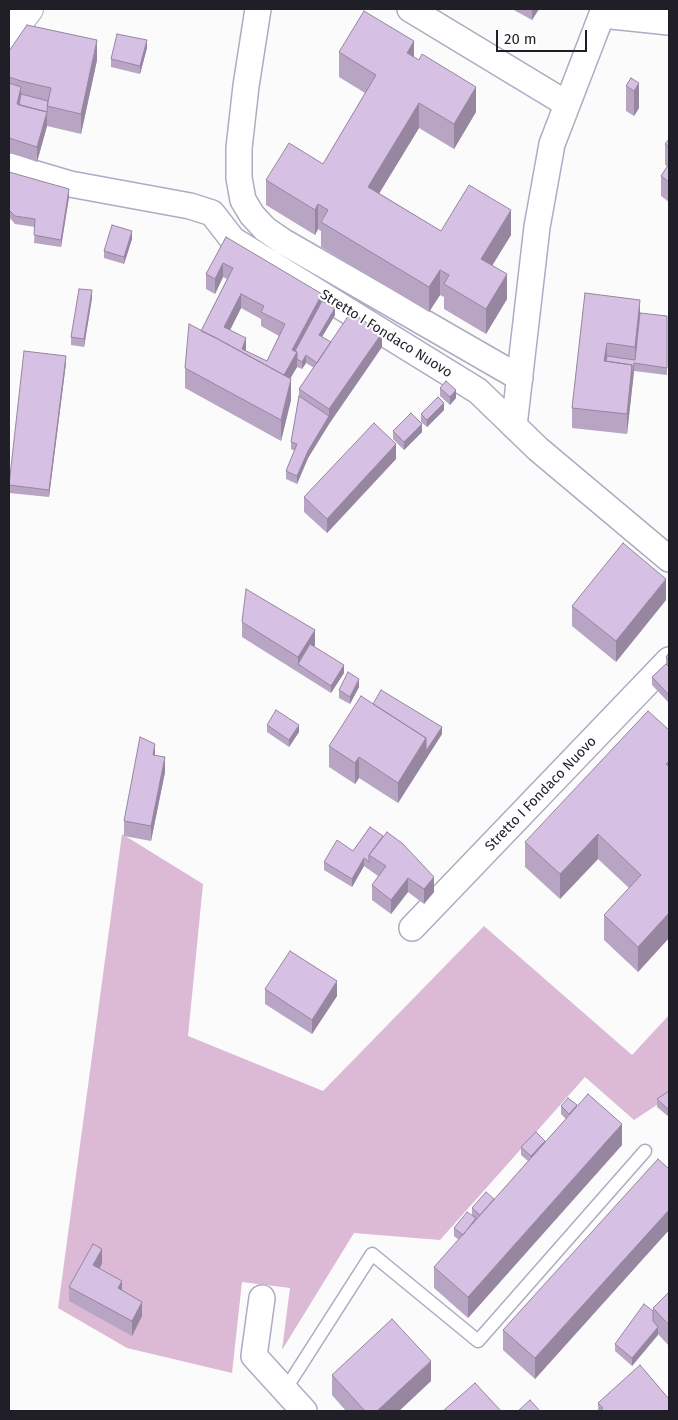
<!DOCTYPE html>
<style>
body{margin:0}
#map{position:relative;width:678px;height:1420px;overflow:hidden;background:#fbfbfb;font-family:"Fira Sans",sans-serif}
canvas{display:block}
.frame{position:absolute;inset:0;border:10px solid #201f28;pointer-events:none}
.scale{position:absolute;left:496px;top:30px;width:91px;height:22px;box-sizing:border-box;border:2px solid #201f28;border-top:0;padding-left:6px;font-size:15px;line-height:18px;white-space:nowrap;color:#201f28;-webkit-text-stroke:4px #fff;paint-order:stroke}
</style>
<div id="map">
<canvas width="678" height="1420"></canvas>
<div class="frame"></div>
<div class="scale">20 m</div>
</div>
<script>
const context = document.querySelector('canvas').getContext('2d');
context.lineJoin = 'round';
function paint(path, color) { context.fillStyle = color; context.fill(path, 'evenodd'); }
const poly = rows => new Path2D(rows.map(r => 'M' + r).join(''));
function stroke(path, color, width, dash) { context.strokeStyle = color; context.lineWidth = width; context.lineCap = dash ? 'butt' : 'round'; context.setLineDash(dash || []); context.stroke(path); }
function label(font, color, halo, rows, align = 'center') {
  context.font = font + ' "Fira Sans",sans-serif'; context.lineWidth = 4; context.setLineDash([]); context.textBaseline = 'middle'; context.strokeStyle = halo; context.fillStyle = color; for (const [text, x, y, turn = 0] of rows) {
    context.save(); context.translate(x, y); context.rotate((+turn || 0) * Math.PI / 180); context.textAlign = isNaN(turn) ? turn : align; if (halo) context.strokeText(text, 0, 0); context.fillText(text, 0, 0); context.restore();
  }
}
const forest = poly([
 [122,834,203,884,188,1036,323,1091,484,926,632,1055,669,1015,669,1097,634,1120,585,1077,440,1240,354,1233,282,1350,290,1288,242,1282,232,1373,127,1348,58,1308]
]);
const service = poly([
 [285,1390,372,1254,478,1341,645,1151]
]);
const minor = poly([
 [258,9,246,86,239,148,239,178,243,200,252,215,265,229,284,242,520,378],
 [410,9,567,104],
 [602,15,669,22],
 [9,166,70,184,190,206,212,213,233,240,478,391,538,449,669,559],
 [514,426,537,227,552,144,604,9],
 [412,928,669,660],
 [262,1298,254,1356,304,1411]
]);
const tertiary = poly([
 [9,35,29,9]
]);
const wall = poly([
 [512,9,539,9,532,20],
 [147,48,140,74,111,67,111,59],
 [9,51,97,60,81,134,47,126,37,162,9,152],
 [339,52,414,57,476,112,454,149,419,128,379,193,441,231,511,235,492,265,507,299,486,334,444,309,444,297,440,295,429,312,321,247,321,231,318,229,315,235,266,205,266,180,323,164,365,93,339,77],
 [631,78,639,108,634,116,626,111,626,86],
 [669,139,669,202,661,196,661,176,667,166,665,165,665,144],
 [9,172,69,197,61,247,34,243,35,227,15,224,9,217],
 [226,237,322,301,335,315,322,337,331,342,382,347,329,424,308,458,297,484,286,479,286,471,295,451,291,449,291,442,299,396,299,389,314,368,306,363,302,369,297,367,290,379,291,400,281,441,185,388,185,368,201,331,227,279,223,277,215,294,206,289,206,274],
 [241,308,261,319,261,326,279,336,267,361,246,351,230,330],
 [132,239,124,264,104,258,104,251],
 [585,293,640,313,667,316,667,375,634,371,627,434,572,428,572,408],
 [92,298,84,347,71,345,71,337],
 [66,363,49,497,9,493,9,482],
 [440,388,456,398,450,405,440,396],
 [444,410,427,427,421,422,421,414],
 [393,431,422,432,404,450,393,439],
 [396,459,327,533,304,512,304,497],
 [666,600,616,662,572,626,572,606],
 [242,622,315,645,314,647,344,673,331,693,242,637],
 [669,653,669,703,652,685,652,677,666,664,666,657],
 [359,687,350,704,339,698,339,690],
 [373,704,442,734,398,803,359,778,355,784,329,767,329,746],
 [267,725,299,732,289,747,267,732],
 [669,730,669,938,638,972,604,940,604,915,629,888,598,859,560,899,525,867,525,842],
 [165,772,151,841,124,836,124,821],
 [370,827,434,892,424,904,408,892,391,914,372,900,372,885,378,876,364,866,352,887,324,870,324,862,353,851],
 [265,989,337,996,312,1034,265,1004],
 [669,1091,669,1117,657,1107,657,1099],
 [561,1106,577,1107,622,1145,468,1318,434,1288,434,1267,459,1240,454,1236,454,1228,472,1215,472,1208,494,1200,528,1161,521,1155,521,1147,545,1142,566,1119,561,1114],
 [669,1169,669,1230,535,1379,503,1350,503,1330],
 [102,1264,99,1268,122,1291,142,1316,132,1336,69,1301,69,1287],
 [669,1292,669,1346,658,1334,632,1366,615,1351,615,1344,653,1311,653,1308],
 [332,1375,431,1381,399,1411,346,1411,332,1395],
 [598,1403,669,1411,598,1411]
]);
const shadedWall = poly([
 [532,9,539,9,532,20],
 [97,40,97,60,81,134,81,114],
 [147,40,147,48,140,74,140,66],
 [414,41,414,66,407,53],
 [639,83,639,108,634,116,634,91],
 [21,87,21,102,19,112,17,104],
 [476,87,476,112,454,149,454,124],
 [419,103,419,128,368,212,368,187],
 [47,112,47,126,37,162,37,147],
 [69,189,69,197,61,247,61,240],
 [318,204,318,229,315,235,315,210],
 [511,210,511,235,481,284,481,259],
 [132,231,132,239,124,264,124,257],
 [223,263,223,277,215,294,215,279],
 [440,270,440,295,429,312,429,287],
 [507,274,507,299,486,334,486,309],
 [92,290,92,298,84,347,84,339],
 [241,294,241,308,224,342,224,327],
 [322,294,322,308,297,355,297,367,281,394,281,379,292,350],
 [640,300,640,320,635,363,635,347],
 [335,308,335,315,319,342,319,335],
 [382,333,382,347,329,424,308,458,297,484,297,476,308,451,329,416,329,409],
 [246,338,246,353,242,349],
 [607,343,607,363,604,361],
 [306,355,306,363,302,369,302,362],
 [66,356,66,363,49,497,49,490],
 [634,363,634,371,627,434,627,414,632,365],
 [291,379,291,400,281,441,281,420],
 [456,390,456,398,450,405,450,397],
 [444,403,444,410,427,427,427,420],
 [422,424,422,432,404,450,404,442],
 [396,444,396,459,327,533,327,519],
 [666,579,666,600,616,662,616,641],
 [315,630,315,645,301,667,298,664,298,657],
 [344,665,344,673,331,693,331,686],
 [359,679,359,687,350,704,350,697],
 [299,725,299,732,289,747,289,740],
 [442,727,442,734,398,803,398,783,426,738],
 [155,744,155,759,153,755],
 [165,757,165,772,151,841,151,826],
 [359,757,359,778,355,784,355,763],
 [598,834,598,859,560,899,560,874],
 [364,858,364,866,352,887,352,879],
 [434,877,434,892,424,904,424,889],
 [408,878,408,892,391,914,391,900],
 [669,913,669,938,638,972,638,947],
 [337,981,337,996,312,1034,312,1020],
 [622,1124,622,1145,468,1318,468,1297],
 [545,1141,545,1148,531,1164,531,1156],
 [669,1210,669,1230,535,1379,535,1358],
 [102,1249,102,1264,93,1279,93,1265],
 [122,1281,122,1295,118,1288],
 [142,1302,142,1316,132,1336,132,1321],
 [658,1327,658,1335,632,1366,632,1358],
 [431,1361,431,1381,399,1411,377,1411]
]);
const building = poly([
 [364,11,414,41,407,53,419,60,422,54,476,87,454,124,419,103,368,187,441,231,469,185,511,210,481,259,507,274,486,309,444,284,449,275,440,270,429,287,321,222,328,210,318,204,315,210,266,180,289,143,323,164,376,75,339,52,364,11],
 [27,25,97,40,81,114,47,106,51,88,21,81,9,77,9,51,27,25],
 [117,34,147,40,140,66,111,59,117,34],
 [631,78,639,83,634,91,626,86,631,78],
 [9,83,21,87,17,104,47,112,37,147,9,138,9,83],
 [21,94,48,101,47,112,19,105,21,94],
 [669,139,669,147,665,144,669,139],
 [669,164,669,182,661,176,669,164],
 [9,172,69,189,61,240,34,235,35,219,15,216,9,210,9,172],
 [112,225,132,231,124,257,104,251,112,225],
 [226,237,322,294,292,350,297,352,284,375,216,338,201,331,233,268,223,263,215,279,206,274,226,237],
 [241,294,264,306,261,312,285,324,267,361,242,349,246,338,224,327,241,294],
 [79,289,92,290,84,339,71,337,79,289],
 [585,293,640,300,635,347,607,343,604,361,632,365,627,414,572,408,585,293],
 [322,301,335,308,319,335,331,342,317,363,306,355,302,362,297,359,297,352,295,351,322,301],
 [351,312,382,333,329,409,299,389,351,312],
 [640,313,667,316,667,368,634,363,632,378,632,365,606,361,607,356,635,360,640,313],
 [189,324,216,338,291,379,281,420,185,368,189,324],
 [24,351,66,356,49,490,9,485,24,351],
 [446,381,456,390,450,397,440,388,446,381],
 [299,396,329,416,308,451,297,476,286,471,297,444,291,442,299,396],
 [438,397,444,403,427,420,421,414,438,397],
 [411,413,422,424,404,442,393,431,411,413],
 [374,423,396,444,327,519,304,497,374,423],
 [623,543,666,579,616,641,572,606,623,543],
 [246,589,315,630,298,657,242,622,246,589],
 [310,644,344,665,331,686,298,664,310,644],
 [669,653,669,660,666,657,669,653],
 [666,664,669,667,669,695,652,677,666,664],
 [348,672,359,679,350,697,339,690,348,672],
 [381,690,442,727,426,751,426,738,373,704,381,690],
 [361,696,426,738,398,783,359,757,355,763,329,746,361,696],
 [276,710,299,725,289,740,267,725,276,710],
 [648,711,669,730,669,761,666,764,669,767,669,913,638,947,604,915,641,875,598,834,560,874,525,842,648,711],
 [140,737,155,744,153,755,165,757,151,826,124,821,140,737],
 [370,827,383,836,369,855,369,862,364,858,352,879,324,862,337,840,353,851,370,827],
 [387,832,403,844,434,877,424,889,408,878,391,900,372,885,386,866,369,855,387,832],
 [290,951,337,981,312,1020,265,989,290,951],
 [669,1091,669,1110,657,1099,669,1091],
 [588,1094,622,1124,468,1297,434,1267,588,1094],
 [568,1098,577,1105,569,1114,561,1106,568,1098],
 [536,1132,545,1141,531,1156,521,1147,536,1132],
 [658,1159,669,1169,669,1210,535,1358,503,1330,658,1159],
 [486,1192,494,1199,480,1215,472,1208,486,1192],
 [467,1212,476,1218,463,1235,454,1228,467,1212],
 [93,1244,102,1249,93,1265,122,1281,118,1288,142,1302,132,1321,69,1287,93,1244],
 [669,1292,669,1325,653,1308,669,1292],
 [644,1304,653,1311,653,1321,658,1327,632,1358,615,1344,644,1304],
 [392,1319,431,1361,377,1411,365,1411,332,1375,392,1319],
 [640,1365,669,1399,669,1411,600,1411,603,1408,598,1403,640,1365],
 [475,1383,501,1411,443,1411,475,1383],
 [530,1400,540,1411,518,1411,530,1400]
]);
const streetNames = [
 ["Stretto I Fondaco Nuovo",386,334,32],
 ["Stretto I Fondaco Nuovo",541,794,-46]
];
paint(forest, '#dcb9d5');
stroke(service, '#aeabc2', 15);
stroke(minor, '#aeabc2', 28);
stroke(tertiary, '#aeabc2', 30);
stroke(service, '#fff', 12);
stroke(minor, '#fff', 25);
stroke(tertiary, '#fff', 28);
paint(wall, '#b8a5c4');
paint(shadedWall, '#9686a0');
paint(building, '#d6c0e4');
stroke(building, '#9686a0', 1);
label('14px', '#201f28', '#fff', streetNames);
</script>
